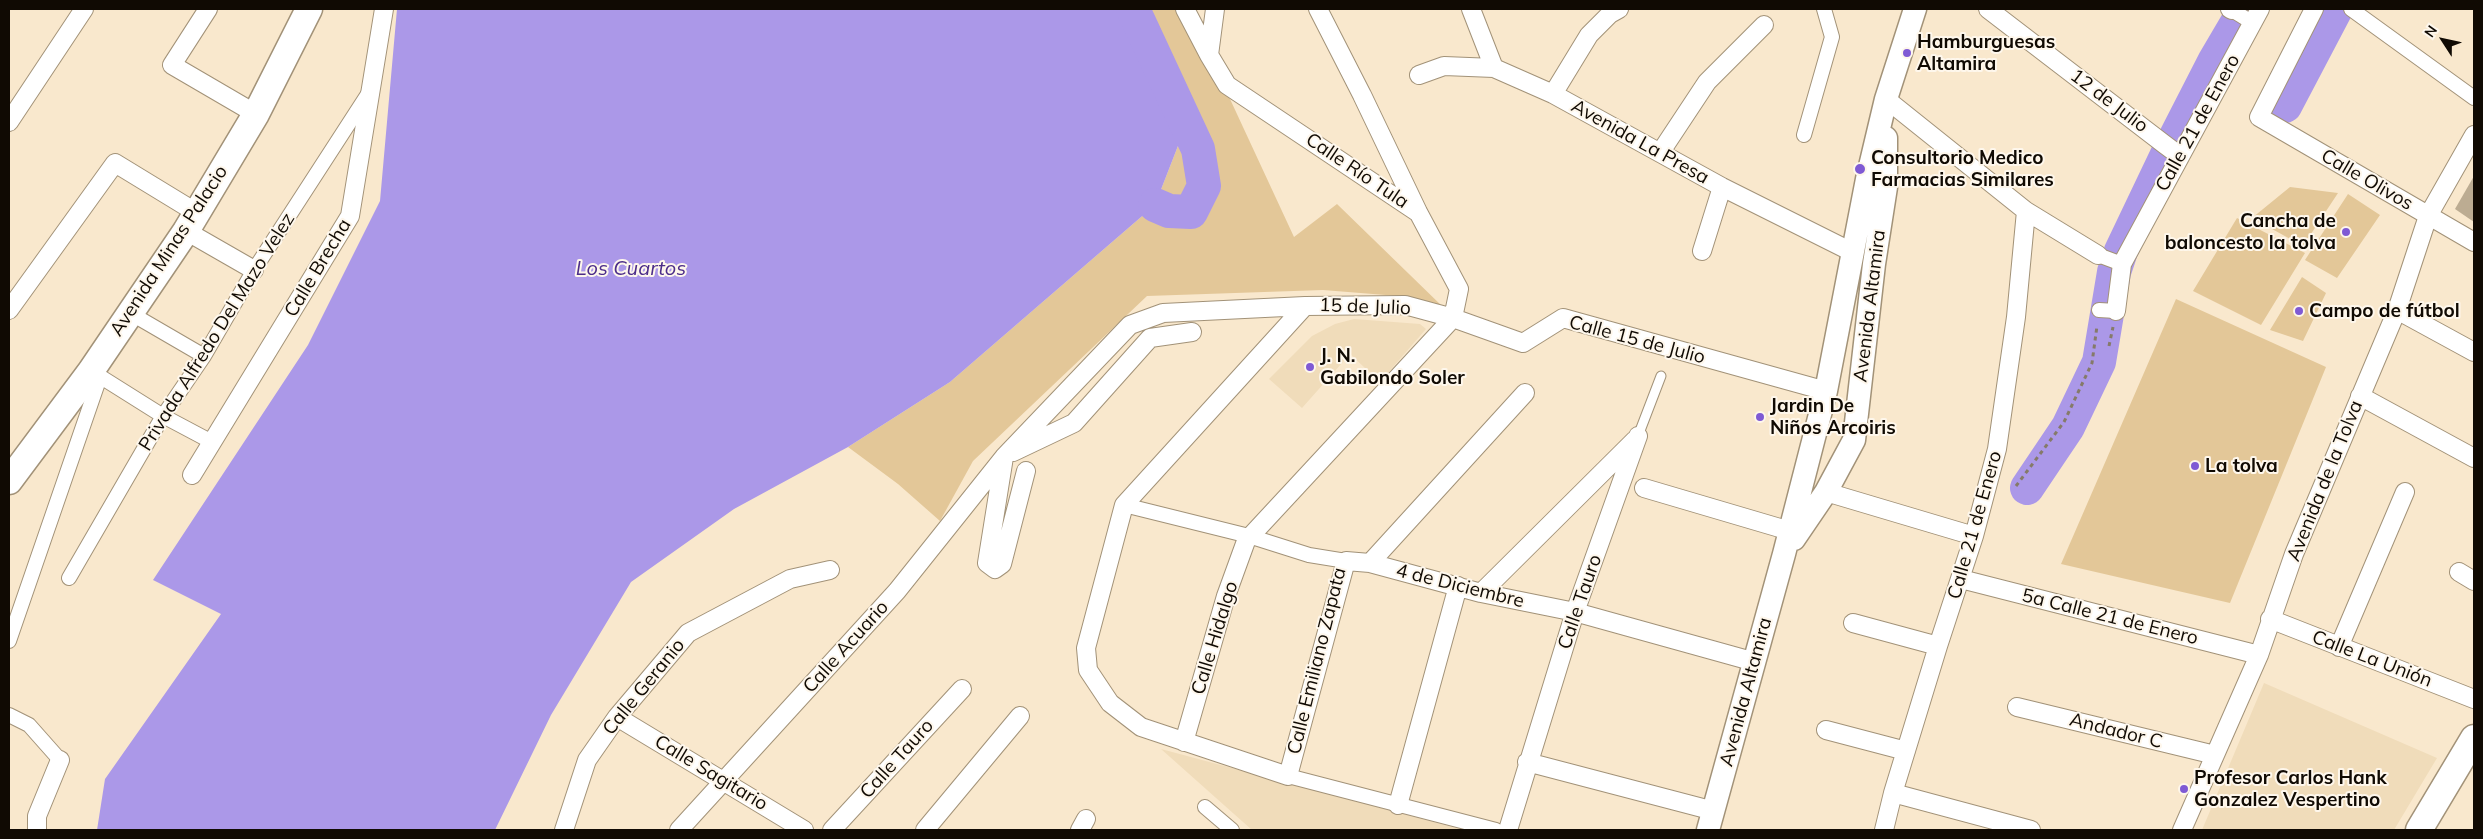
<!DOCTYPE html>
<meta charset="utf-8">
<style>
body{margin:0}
#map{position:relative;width:2483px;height:839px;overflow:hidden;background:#f9e8cd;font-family:Mulish,sans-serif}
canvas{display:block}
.frame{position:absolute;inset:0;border:10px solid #100a03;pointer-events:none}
.north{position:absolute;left:2418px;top:15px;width:50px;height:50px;-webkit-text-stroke:4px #fef7ec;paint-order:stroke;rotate:305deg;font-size:14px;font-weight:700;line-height:20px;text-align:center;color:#100a03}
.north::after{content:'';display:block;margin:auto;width:18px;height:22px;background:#100a03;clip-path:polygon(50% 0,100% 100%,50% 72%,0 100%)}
</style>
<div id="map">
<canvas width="2483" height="839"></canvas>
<div class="frame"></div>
<div class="north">N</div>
</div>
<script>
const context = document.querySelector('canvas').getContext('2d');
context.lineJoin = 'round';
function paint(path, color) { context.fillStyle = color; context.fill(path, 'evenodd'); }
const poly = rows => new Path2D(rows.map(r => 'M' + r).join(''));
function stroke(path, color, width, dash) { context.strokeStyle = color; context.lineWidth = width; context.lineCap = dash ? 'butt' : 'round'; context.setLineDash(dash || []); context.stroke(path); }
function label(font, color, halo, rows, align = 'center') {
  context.font = font + ' Mulish,sans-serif'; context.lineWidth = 4; context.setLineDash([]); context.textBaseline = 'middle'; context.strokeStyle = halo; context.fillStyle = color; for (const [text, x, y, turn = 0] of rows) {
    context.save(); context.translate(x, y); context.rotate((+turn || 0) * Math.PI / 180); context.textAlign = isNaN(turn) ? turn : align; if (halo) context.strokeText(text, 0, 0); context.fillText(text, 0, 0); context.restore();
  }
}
const built = poly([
 [1354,319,1420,324,1426,329,1380,382,1350,354,1302,408,1269,379,1312,336,1335,324],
 [2264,683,2437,758,2394,830,2202,830],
 [1161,749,1463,830,1252,830]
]);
const green = poly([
 [1119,9,1179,9,1205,66,1230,99,1294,237,1337,204,1444,308,1398,296,1323,290,1147,296,973,461,940,521,898,484,848,447,950,382,1155,205,1183,133,1159,82],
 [2290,187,2338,193,2303,246,2252,218],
 [2348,194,2380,215,2337,278,2305,260],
 [2237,218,2305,253,2261,325,2193,291],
 [2302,277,2326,293,2303,341,2270,330],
 [2176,299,2326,367,2230,603,2061,564]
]);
const water = poly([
 [397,9,1119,9,1159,82,1183,133,1155,205,950,382,848,447,734,509,631,582,551,715,495,830,97,830,105,779,221,614,153,580,308,345,380,201]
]);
const river = poly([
 [1133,9,1198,149,1204,186,1191,212,1169,211,1155,205],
 [2285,106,2336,9],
 [2027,488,2068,427,2099,362,2114,272,2121,251,2173,142,2215,60,2245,9]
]);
const building = poly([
 [2474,176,2474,222,2455,209]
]);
const path = poly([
 [2109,346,2113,327],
 [2016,486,2064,422,2092,363,2097,326]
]);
const service = poly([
 [1638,436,1661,376]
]);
const pedestrian = poly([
 [2351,9,2474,98],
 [2232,10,2253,23],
 [1804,135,1832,37,1824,9],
 [2098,255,2122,264],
 [2099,310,2116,311],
 [130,313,204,356],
 [93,372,163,416,212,442],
 [1124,505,1249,536,1309,555,1346,561],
 [69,578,163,416,204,356,254,270,368,94],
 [9,641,100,377],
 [9,715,29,725,60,760],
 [1288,776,1496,830],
 [1205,807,1232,830]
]);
const minor = poly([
 [208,9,172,65,256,114],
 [1185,9,1209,55,1227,85,1417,212],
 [1318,9,1362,95,1418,212,1459,289,1453,318],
 [1471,9,1494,68],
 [1988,9,2164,144,2176,153,2179,159],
 [2230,9,2232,10],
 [2314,9,2259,117,2474,242],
 [1209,55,1215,9],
 [1419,75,1444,66,1494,68,1553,94,1722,187,1854,253],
 [1553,94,1589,35,1610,14,1619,9],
 [1886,99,2026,211,2098,255],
 [9,122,84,9],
 [1660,153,1707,82,1764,25],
 [186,231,254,270],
 [1702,251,1722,187],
 [1305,306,1124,505,1086,648,1088,670,1110,703,1141,727,1288,776,1346,561,1370,563,1481,593,1575,612,1755,662],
 [9,310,115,163,197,213],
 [2397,310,2474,352],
 [2116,311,2122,264,2260,9],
 [2360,396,2474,458],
 [1013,452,1074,423,1150,338,1192,332],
 [1004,457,987,563,995,569,1002,564,1026,471],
 [192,475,350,216,384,9],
 [1644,488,1790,531],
 [1826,492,1974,536],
 [1370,563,1525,393],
 [2459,572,2474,581],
 [1961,579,2259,655],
 [1481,593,1635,440],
 [2270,619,2474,699],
 [1853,623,1938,646],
 [2339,647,2405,492],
 [2017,707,2215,755],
 [617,717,804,830],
 [1826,730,1906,751],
 [1184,742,1226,596,1246,541,1453,318],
 [1527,762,1714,811],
 [1893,793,2031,830],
 [1398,805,1458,586],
 [37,830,37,816,60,760],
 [564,830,587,760,617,717,688,633,790,579,830,570],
 [679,830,897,591,1004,457,1130,325,1163,313,1305,306,1405,305,1453,318,1523,343,1563,318,1826,391],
 [832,830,962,689],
 [925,830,1020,716],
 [1080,830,1086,819],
 [1508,830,1575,612,1638,436],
 [1884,830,1893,793,1938,646,1974,536,1997,449,2016,317,2026,211],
 [2182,830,2259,655,2294,554,2397,310,2428,216,2474,135]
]);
const tertiary = poly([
 [1794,539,1826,492,1854,440,1874,264,1886,187,1886,138],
 [1708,830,1784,554,1826,391,1867,179,1886,99,1915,9]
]);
const secondary = poly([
 [9,481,91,371,186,231,256,114,309,9],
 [2419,830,2474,738]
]);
const markers = [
 [1907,53,5,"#7f5ad4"],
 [1860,169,6,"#7f5ad4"],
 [2346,232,5,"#7f5ad4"],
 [2299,311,5,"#7f5ad4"],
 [1310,367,5,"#7f5ad4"],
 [1760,417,5,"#7f5ad4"],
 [2195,466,5,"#7f5ad4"],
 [2184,789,5,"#7f5ad4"]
];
const poiNames = [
 ["Hamburguesas",1917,42],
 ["Altamira",1917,64],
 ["Consultorio Medico",1871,158],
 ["Farmacias Similares",1871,180],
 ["Cancha de",2336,221,"right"],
 ["baloncesto la tolva",2336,243,"right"],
 ["Campo de fútbol",2309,311],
 ["J. N.",1320,356],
 ["Gabilondo Soler",1320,378],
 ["Jardin De",1770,406],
 ["Niños Arcoiris",1770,428],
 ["La tolva",2205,466],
 ["Profesor Carlos Hank",2194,778],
 ["Gonzalez Vespertino",2194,800]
];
const streetNames = [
 ["12 de Julio",2109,101,37],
 ["Calle 21 de Enero",2198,123,-61],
 ["Avenida La Presa",1640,142,29],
 ["Calle Río Tula",1357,171,34],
 ["Calle Olivos",2367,180,30],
 ["Avenida Minas Palacio",169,251,-57],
 ["Calle Brecha",318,268,-59],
 ["Avenida Altamira",1870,306,-83],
 ["15 de Julio",1365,307,2],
 ["Privada Alfredo Del Mazo Velez",217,332,-58],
 ["Calle 15 de Julio",1637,340,15],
 ["Avenida de la Tolva",2325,481,-68],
 ["Calle 21 de Enero",1975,525,-74],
 ["4 de Diciembre",1460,586,14],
 ["Calle Tauro",1580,602,-71],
 ["5a Calle 21 de Enero",2110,617,14],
 ["Calle Hidalgo",1215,638,-73],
 ["Calle Acuario",846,647,-48],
 ["Calle La Unión",2372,659,21],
 ["Calle Emiliano Zapata",1317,661,-76],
 ["Calle Geranio",644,687,-51],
 ["Avenida Altamira",1746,692,-75],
 ["Andador C",2116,731,14],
 ["Calle Tauro",897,759,-48],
 ["Calle Sagitario",711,773,31]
];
const waterNames = [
 ["Los Cuartos",631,269]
];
paint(built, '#f0dcba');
paint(green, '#e3c798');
paint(water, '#ab98e8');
stroke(river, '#ab98e8', 34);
paint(building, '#bcac92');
stroke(service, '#a29278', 11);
stroke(pedestrian, '#a29278', 16);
stroke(minor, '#a29278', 20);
stroke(tertiary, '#a29278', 25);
stroke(secondary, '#a29278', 29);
stroke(path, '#857a69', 3, [4, 4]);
stroke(service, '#fff', 9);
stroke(pedestrian, '#fff', 14);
stroke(minor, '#fff', 18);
stroke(tertiary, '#fff', 22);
stroke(secondary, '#fff', 26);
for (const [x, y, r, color] of markers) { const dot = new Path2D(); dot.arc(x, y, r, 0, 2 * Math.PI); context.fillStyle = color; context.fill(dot); stroke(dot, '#fef7ec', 2); }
label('bold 19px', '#100a03', '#fef7ec', poiNames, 'left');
label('19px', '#100a03', '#fef7ec', streetNames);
label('italic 20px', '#4c2d89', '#fef7ec', waterNames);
</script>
